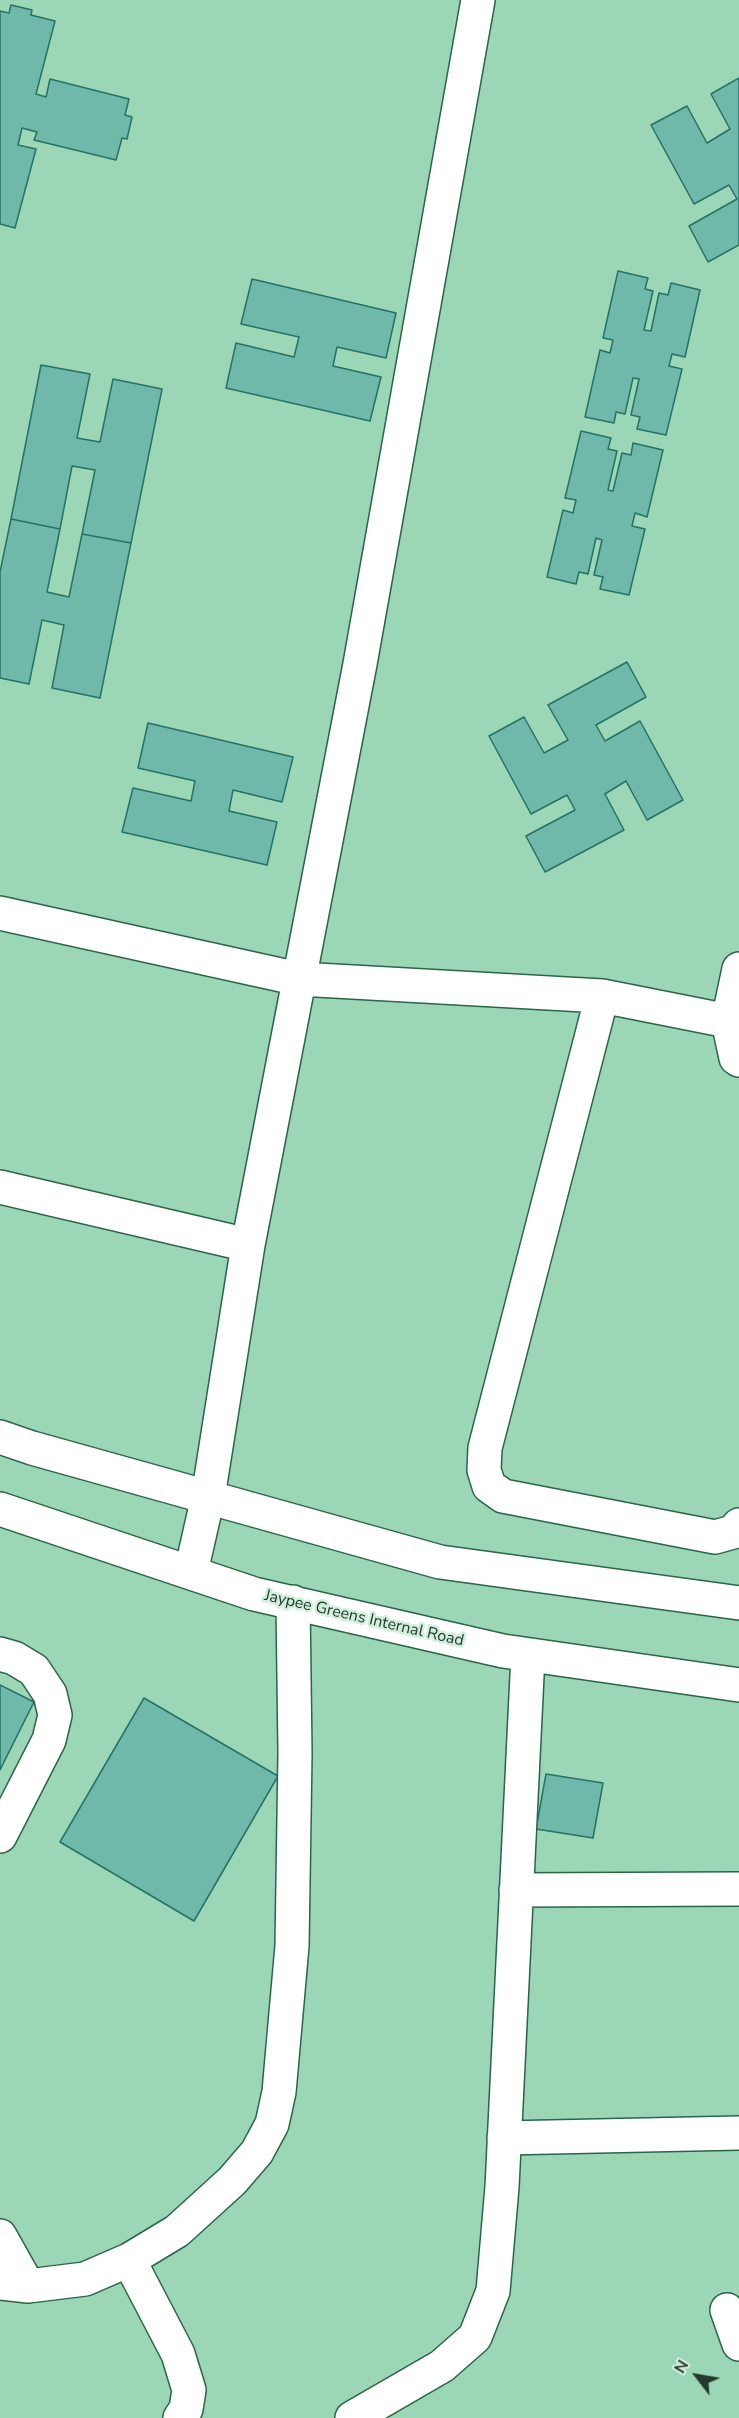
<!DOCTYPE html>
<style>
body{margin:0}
#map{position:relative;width:739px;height:2418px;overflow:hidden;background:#9bd6b6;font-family:"Nunito Sans",sans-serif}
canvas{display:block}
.north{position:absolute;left:667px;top:2346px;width:60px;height:60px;-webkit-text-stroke:4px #d2efde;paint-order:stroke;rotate:301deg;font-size:16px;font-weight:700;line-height:24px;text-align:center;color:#233b2e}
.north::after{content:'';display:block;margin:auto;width:21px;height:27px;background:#233b2e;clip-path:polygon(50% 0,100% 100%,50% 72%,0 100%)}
</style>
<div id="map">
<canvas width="739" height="2418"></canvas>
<div class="north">N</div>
</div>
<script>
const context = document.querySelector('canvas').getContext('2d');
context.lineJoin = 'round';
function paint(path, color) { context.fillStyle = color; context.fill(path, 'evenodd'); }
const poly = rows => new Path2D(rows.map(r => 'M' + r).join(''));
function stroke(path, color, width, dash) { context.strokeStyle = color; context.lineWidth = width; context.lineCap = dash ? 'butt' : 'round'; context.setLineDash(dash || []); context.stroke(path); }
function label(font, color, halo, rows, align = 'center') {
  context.font = font + ' "Nunito Sans",sans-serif'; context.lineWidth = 5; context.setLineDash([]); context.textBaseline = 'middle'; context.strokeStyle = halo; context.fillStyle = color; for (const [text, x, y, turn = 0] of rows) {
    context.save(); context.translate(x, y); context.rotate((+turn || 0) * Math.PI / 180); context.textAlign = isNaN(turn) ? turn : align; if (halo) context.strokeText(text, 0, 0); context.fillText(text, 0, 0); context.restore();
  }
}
const building = poly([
 [11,5,32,10,31,15,55,21,36,94,46,97,50,79,129,99,125,115,132,117,127,139,122,138,116,160,34,140,37,132,22,128,18,145,36,149,15,228,0,224,0,11,9,13,11,5],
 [739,78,739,245,708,262,689,226,737,199,729,185,694,204,651,125,687,106,707,143,730,129,711,94,739,78],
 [618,271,648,278,645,289,653,291,644,330,651,331,659,293,668,295,671,283,700,290,685,357,672,354,669,366,682,369,666,435,637,429,640,417,631,415,639,379,633,378,625,414,616,412,614,423,585,417,600,350,610,353,613,340,603,338,618,271],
 [252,279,396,313,386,358,337,347,333,366,381,377,370,421,226,388,236,343,294,357,299,337,241,324,252,279],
 [41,365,90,374,77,438,100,442,113,379,162,389,131,543,82,534,95,470,72,466,60,529,11,519,41,365],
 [581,431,611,438,608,449,617,451,608,490,613,491,622,453,631,455,633,443,663,450,647,517,635,513,632,526,645,529,629,595,600,589,603,577,594,575,602,540,596,538,588,574,579,572,576,584,547,577,563,510,573,513,576,500,565,498,581,431],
 [11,519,60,529,47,592,69,597,82,534,131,543,100,698,52,688,64,625,42,620,29,684,0,678,0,572,11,519],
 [627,662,646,697,596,725,605,741,640,721,683,800,647,820,626,781,605,794,624,830,545,872,526,836,575,810,567,795,531,814,489,736,524,717,544,753,568,740,548,705,627,662],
 [148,723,293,757,282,802,233,790,229,811,277,822,267,865,122,832,133,788,191,801,195,781,138,768,148,723],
 [0,1685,34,1702,0,1770,0,1685],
 [144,1698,278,1776,194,1921,60,1842,144,1698],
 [546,1774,603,1783,593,1838,536,1829,546,1774]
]);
const minor = poly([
 [0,913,299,979,602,996,728,1021],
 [739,969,728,1021,736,1058,739,1060],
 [602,996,485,1448,484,1470,489,1486,503,1496,715,1537,733,1532,739,1525],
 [0,1187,248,1245],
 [0,1437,32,1448,440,1562,739,1603],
 [0,1509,254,1594,503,1651,739,1685],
 [191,1572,208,1497,248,1245,360,664,478,0],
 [0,1654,14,1658,34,1670,50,1694,55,1715,49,1740,0,1836],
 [516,1890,739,1889],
 [504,2138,739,2133],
 [0,2236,28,2286],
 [129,2260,178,2354,189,2390,186,2409,180,2418],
 [0,2283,28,2286,85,2279,129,2260,177,2231,232,2181,257,2152,272,2124,279,2092,292,1946,295,1753,293,1602],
 [727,2310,739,2344],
 [352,2418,442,2366,475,2337,493,2291,502,2187,528,1655]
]);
const streetNames = [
 ["Jaypee Greens Internal Road",364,1619,13]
];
paint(building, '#6fb8aa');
stroke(building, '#267265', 1.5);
stroke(minor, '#2b6549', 36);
stroke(minor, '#fff', 33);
label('16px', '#233b2e', '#d2efde', streetNames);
</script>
